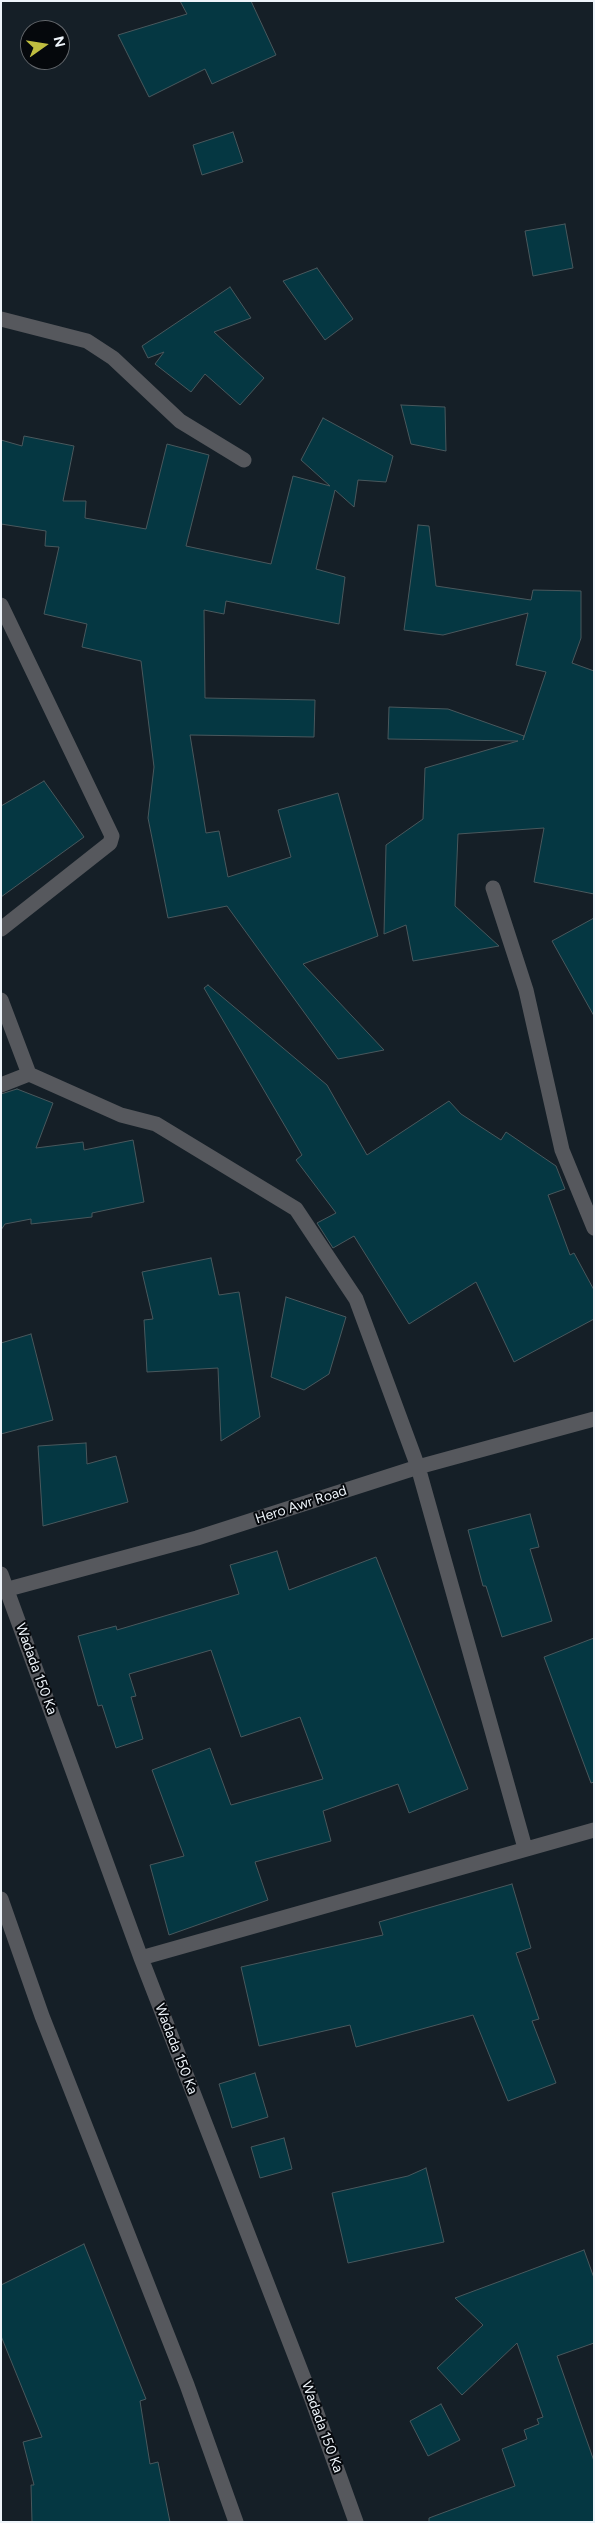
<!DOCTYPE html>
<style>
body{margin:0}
#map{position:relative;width:595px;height:2523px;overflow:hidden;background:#151f27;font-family:Figtree,sans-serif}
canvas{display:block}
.frame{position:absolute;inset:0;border:2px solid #eef4fa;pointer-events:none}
.north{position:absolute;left:20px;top:20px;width:50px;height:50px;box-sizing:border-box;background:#05080c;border:1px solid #62666b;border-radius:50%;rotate:77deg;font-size:14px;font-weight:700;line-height:20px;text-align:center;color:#eef4fa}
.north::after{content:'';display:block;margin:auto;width:18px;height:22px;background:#c0be40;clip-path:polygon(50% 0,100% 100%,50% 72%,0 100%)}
</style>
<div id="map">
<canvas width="595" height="2523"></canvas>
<div class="frame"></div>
<div class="north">N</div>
</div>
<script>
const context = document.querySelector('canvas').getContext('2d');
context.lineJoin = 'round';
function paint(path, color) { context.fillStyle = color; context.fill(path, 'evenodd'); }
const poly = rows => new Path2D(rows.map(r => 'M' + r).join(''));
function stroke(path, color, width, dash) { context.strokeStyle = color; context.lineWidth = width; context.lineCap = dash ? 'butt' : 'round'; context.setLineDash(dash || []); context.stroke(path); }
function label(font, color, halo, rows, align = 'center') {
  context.font = font + ' Figtree,sans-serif'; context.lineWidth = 4; context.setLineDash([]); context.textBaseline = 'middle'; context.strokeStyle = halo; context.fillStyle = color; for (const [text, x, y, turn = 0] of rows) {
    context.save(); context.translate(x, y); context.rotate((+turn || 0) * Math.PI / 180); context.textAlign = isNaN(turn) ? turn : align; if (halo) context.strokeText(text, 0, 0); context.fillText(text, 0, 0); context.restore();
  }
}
const building = poly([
 [180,1,251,1,276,55,212,84,205,69,149,97,118,35,187,14,180,1],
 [233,132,243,162,202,175,193,145,233,132],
 [565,224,573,268,533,276,525,231,565,224],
 [317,268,353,319,325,340,283,281,317,268],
 [230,287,251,318,214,332,264,378,240,405,205,374,191,392,155,364,164,352,148,358,142,346,230,287],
 [401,405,445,407,446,451,411,444,401,405],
 [323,418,393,456,386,482,358,480,354,507,335,490,316,569,345,577,339,624,226,601,224,614,204,610,205,698,315,700,314,737,190,735,206,833,219,831,228,877,291,857,278,810,338,793,378,936,303,964,384,1050,338,1059,227,906,168,918,148,818,154,767,141,661,82,647,87,624,44,614,59,547,45,546,46,531,1,524,1,440,22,446,24,436,74,446,63,501,86,501,85,518,146,529,167,444,209,455,186,546,271,564,293,476,330,486,301,460,323,418],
 [418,525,429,526,436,586,531,600,533,590,581,591,581,638,572,663,594,671,594,894,534,882,544,828,458,834,455,906,499,946,413,961,406,925,384,934,386,845,423,819,425,768,518,741,388,739,389,707,448,709,524,736,523,740,546,672,516,665,528,613,443,635,404,630,418,525],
 [44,781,84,837,1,897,1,806,44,781],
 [594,918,594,1016,552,941,594,918],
 [208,985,327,1085,367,1155,449,1101,461,1114,501,1140,506,1132,556,1166,565,1189,548,1195,570,1255,574,1253,594,1290,594,1319,514,1362,476,1282,409,1324,354,1236,333,1248,317,1223,336,1213,296,1160,302,1155,204,988,208,985],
 [17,1089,53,1103,36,1148,83,1142,84,1150,133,1140,144,1202,92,1213,92,1217,31,1224,31,1219,5,1224,1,1230,1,1094,17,1089],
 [211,1258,219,1295,239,1292,260,1417,221,1441,218,1368,147,1372,144,1320,153,1319,142,1272,211,1258],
 [286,1297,346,1317,329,1374,304,1390,271,1377,286,1297],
 [31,1334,53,1420,1,1434,1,1343,31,1334],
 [86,1443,87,1464,116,1456,128,1502,43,1526,38,1446,86,1443],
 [530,1514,539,1547,530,1549,552,1621,502,1637,486,1586,483,1586,468,1530,530,1514],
 [277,1551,289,1590,376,1557,468,1789,409,1813,398,1784,323,1811,331,1841,255,1862,268,1900,169,1935,150,1865,184,1856,152,1770,210,1748,231,1805,323,1779,300,1717,241,1737,211,1650,129,1674,136,1696,131,1697,143,1739,116,1748,102,1705,98,1706,78,1636,116,1626,117,1630,239,1594,230,1565,277,1551],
 [594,1638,594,1782,591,1783,544,1657,594,1638],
 [512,1884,531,1948,516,1953,539,2019,532,2021,556,2083,508,2101,473,2015,356,2047,350,2025,259,2046,241,1967,383,1935,379,1922,512,1884],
 [255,2073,268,2117,232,2128,219,2084,255,2073],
 [284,2138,292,2169,260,2178,251,2147,284,2138],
 [426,2168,444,2242,348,2263,332,2193,408,2176,426,2168],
 [84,2244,146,2399,140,2401,150,2464,158,2462,170,2522,32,2522,31,2485,34,2485,23,2442,42,2437,1,2336,1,2285,84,2244],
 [584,2250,594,2278,594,2343,557,2356,594,2461,594,2522,429,2522,429,2518,515,2486,502,2449,527,2439,524,2430,539,2424,537,2419,543,2417,517,2343,462,2395,437,2368,483,2325,455,2298,584,2250],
 [441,2404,460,2440,428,2456,410,2421,441,2404]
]);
const minor = poly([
 [1,319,87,341,113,358,180,421,244,460],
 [1,605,112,836,110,843,1,929],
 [493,888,526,990,562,1150,594,1228],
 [1,1000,29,1074],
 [1,1085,29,1074,121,1115,156,1124,296,1209,356,1299,418,1467,525,1848],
 [1,1574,141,1958,311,2397,356,2522],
 [1,1591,197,1538,418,1467,594,1419],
 [1,1899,42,2016,187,2385,236,2522],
 [141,1958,594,1830]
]);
const streetNames = [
 ["Hero Awr Road",301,1505,-18],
 ["Wadada 150 Ka",36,1669,70],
 ["Wadada 150 Ka",176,2049,69],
 ["Wadada 150 Ka",322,2427,70]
];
paint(building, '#053742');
stroke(building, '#49585d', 1);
stroke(minor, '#56585d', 15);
label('14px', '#eef4fa', '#05080c', streetNames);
</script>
